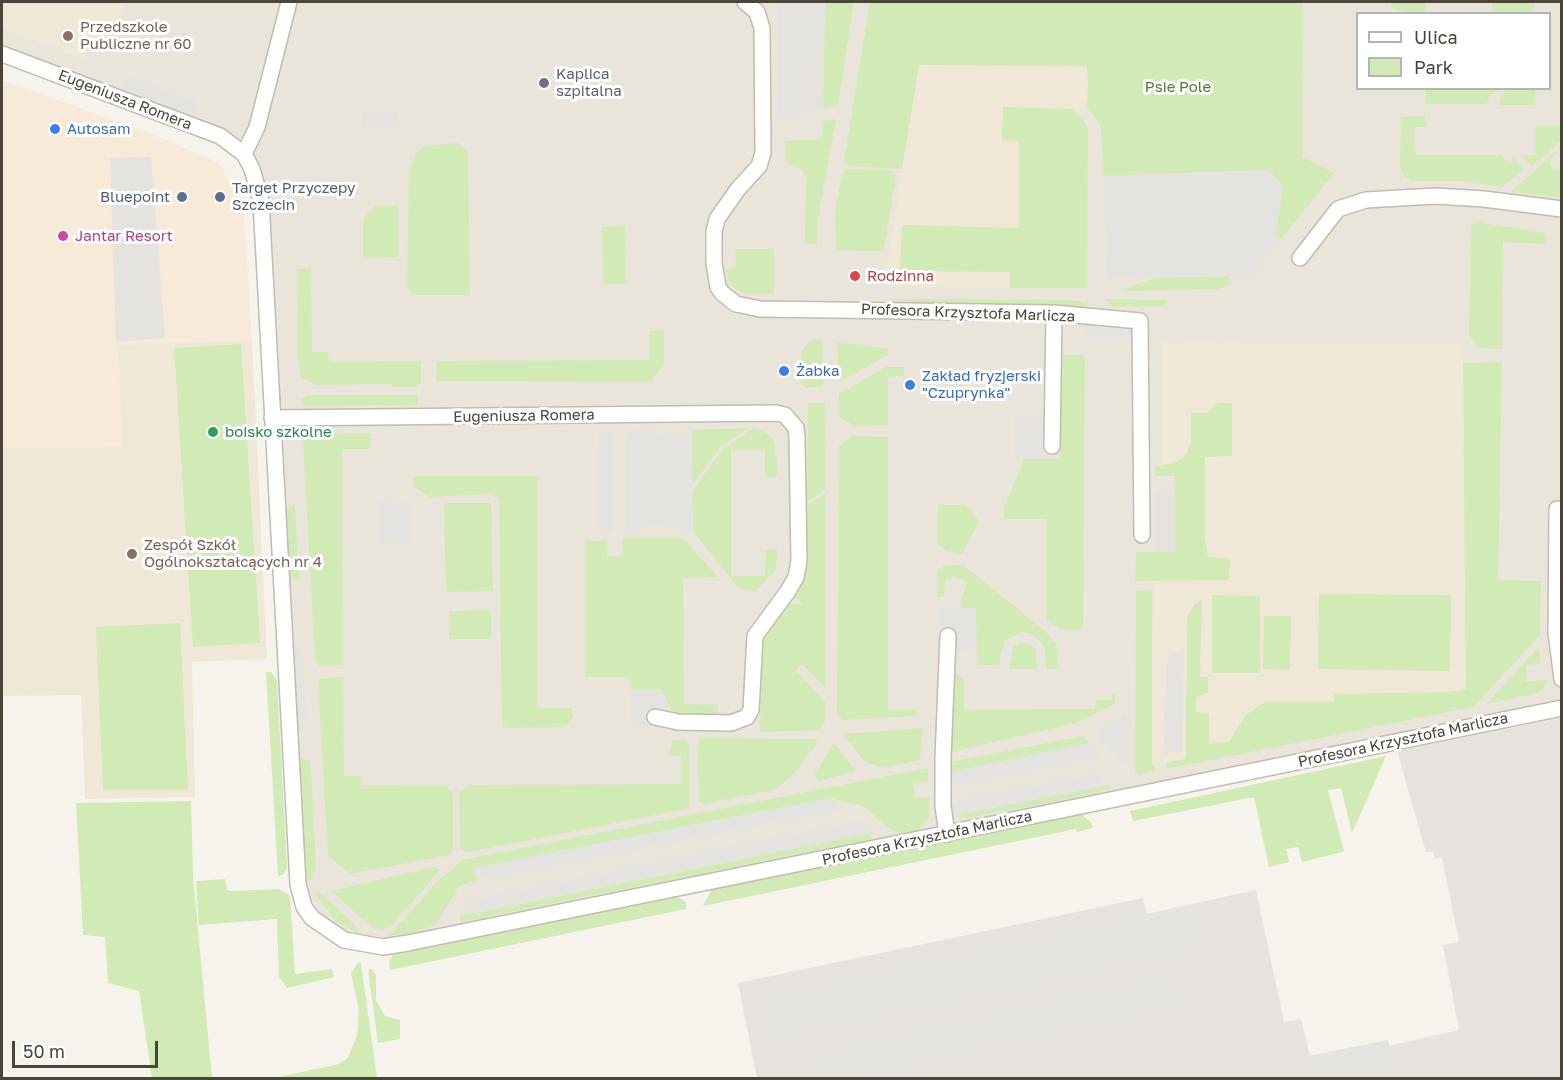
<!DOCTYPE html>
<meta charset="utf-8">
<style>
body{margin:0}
#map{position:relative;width:1563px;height:1080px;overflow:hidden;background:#f6f3ec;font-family:"Golos Text",sans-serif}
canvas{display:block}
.frame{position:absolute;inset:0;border:3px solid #4b4439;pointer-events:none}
.legend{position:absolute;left:1356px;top:12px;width:195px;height:78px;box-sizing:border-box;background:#fff;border:2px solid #b7b4b0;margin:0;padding:8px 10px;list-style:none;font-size:18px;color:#4b4439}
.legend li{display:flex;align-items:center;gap:12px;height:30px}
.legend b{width:30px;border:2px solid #b7b4b0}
.scale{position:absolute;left:12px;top:1041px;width:146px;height:27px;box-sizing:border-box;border:3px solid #4b4439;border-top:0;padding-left:8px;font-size:18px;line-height:21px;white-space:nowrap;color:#4b4439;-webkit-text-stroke:4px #fff;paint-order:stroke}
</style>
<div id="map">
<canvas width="1563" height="1080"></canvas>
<div class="frame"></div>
<ul class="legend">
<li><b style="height:8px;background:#fff"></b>Ulica</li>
<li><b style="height:16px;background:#d2eab5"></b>Park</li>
</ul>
<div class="scale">50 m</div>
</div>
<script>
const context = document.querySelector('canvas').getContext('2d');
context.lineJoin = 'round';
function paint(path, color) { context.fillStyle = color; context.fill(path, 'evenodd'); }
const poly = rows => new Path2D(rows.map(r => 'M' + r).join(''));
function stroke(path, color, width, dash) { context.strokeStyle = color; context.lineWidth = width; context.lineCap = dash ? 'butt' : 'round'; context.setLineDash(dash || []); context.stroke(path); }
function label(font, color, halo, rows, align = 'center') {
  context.font = font + ' "Golos Text",sans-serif'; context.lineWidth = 6; context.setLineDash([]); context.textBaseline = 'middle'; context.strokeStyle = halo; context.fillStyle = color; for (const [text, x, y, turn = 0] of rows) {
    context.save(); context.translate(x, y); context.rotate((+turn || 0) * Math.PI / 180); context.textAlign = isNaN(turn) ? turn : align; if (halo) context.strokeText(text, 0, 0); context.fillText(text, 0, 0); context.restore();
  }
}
const residential = poly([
 [2,2,1561,2,1561,702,595,900,379,941,340,932,323,918,307,899,303,879,256,162,237,137,2,48],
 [1358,14,1550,14,1550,88,1358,88]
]);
const commercial = poly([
 [2,80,152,134,219,163,243,204,252,340,117,345,123,447,2,448]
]);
const industrial = poly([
 [1561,718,1561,1078,757,1078,738,983,1143,898,1147,914,1256,890,1284,1022,1301,1019,1310,1056,1388,1040,1389,1046,1459,1030,1443,945,1459,942,1442,858,1435,858,1433,852,1426,852,1397,751]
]);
const education = poly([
 [2,2,126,2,109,51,91,44,84,59,2,29],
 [918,65,1088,66,1088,101,1080,115,1088,129,1087,288,884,287],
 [252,340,267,659,192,662,195,797,85,799,81,695,2,696,2,448,123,447,117,345],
 [1161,343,1460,344,1463,363,1466,689,1152,766,1153,558,1180,558,1181,474,1161,473]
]);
const green = poly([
 [825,2,854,2,838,106,823,109],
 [870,2,1303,2,1302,157,1334,173,1280,240,1276,233,1282,186,1269,170,1103,176,1101,126,1086,105,1088,101,1087,66,919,65,902,169,849,166,844,161],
 [1391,2,1426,2,1426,10,1422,13,1408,13,1391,8],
 [1492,2,1534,2,1534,13,1493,13],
 [1506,88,1535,89,1535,105,1499,105,1499,100],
 [1426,89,1426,88,1495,89,1486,104,1426,104],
 [1003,107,1072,109,1080,115,1088,129,1087,288,1010,288,1010,272,900,271,902,225,1019,228,1019,141,1002,140],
 [1425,116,1427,127,1414,127,1415,155,1501,155,1509,163,1514,158,1524,169,1501,187,1462,181,1412,181,1405,177,1400,168,1401,117],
 [836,119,818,219,817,244,805,244,806,177,802,169,786,164,785,141,822,139,823,121],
 [1535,126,1561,126,1561,140,1532,167,1519,155,1535,155],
 [458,143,468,152,470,295,414,295,407,287,409,170,417,152,423,146],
 [1561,147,1551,159,1551,169,1561,170,1561,197,1511,192],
 [847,169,890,170,896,176,884,249,880,251,836,250,835,214,842,174],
 [374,206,398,206,398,257,363,258,363,220],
 [1475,222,1545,233,1546,244,1503,242,1502,349,1479,348,1469,335,1471,228],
 [625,226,626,284,603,284,602,227],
 [735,249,774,249,774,294,744,294,735,288,727,278,727,270,736,267],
 [311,268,312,352,328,352,329,362,421,361,421,383,414,387,393,387,390,384,316,385,301,378,298,359,297,269],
 [1227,276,1233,284,1218,289,1117,291,1155,278],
 [894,299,1063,300,1080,301,1088,307,890,304],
 [1105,299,1170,300,1163,306,1113,307],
 [664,330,664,364,651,382,436,381,437,361,650,360,650,331],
 [822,339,823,386,806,388,801,384,802,350,810,341],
 [837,342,888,349,888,355,839,382],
 [241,344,260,643,193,647,174,348],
 [1062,355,1085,355,1083,630,1061,630,1046,619,1046,519,1004,519,1004,509,1024,459,1060,459],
 [1502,362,1498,580,1541,581,1540,635,1473,707,1167,769,1166,763,1186,759,1187,618,1194,605,1202,599,1200,677,1208,677,1208,693,1196,697,1196,712,1209,714,1209,744,1229,742,1246,715,1265,702,1334,702,1334,694,1449,692,1466,689,1463,363],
 [886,367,904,367,904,376,888,377,888,425,855,426,839,417,839,394],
 [307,395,418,395,418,405,304,406,301,400],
 [808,403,825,403,826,488,807,502],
 [1218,403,1232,403,1232,456,1205,457,1205,538,1208,557,1230,559,1229,580,1135,581,1136,552,1175,552,1175,476,1156,476,1154,467,1177,462,1187,454,1191,441,1191,413,1207,413],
 [748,428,721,446,692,485,692,430],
 [754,428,764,431,774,440,778,473,774,478,765,478,765,450,731,450,731,576,765,576,766,550,778,549,775,570,756,591,741,589,734,583,693,531,692,492,722,450],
 [371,433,370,449,342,449,343,665,319,666,315,658,303,441,305,436,310,434],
 [853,436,888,437,888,710,917,710,917,716,842,720,837,713,839,446],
 [417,476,538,476,538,708,572,708,573,717,568,724,561,727,508,728,502,725,499,499,491,494,429,497,415,487,413,479],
 [826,493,826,689,803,665,799,666,796,671,826,703,825,722,819,730,760,732,762,644,771,625,789,604,803,604,793,595,806,570,807,506],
 [444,503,491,503,493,591,446,592],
 [295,504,299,581,290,577,286,509],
 [938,505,966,505,979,521,962,554,947,552,938,544],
 [623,538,683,538,718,577,683,578,684,704,718,705,718,712,714,716,682,716,672,711,661,689,631,689,630,677,585,677,585,541,607,541,607,556,622,556],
 [963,565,1046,632,1056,644,1059,669,1046,669,1045,649,1040,641,1032,634,1022,632,1004,641,999,665,977,665,976,608,959,608,967,581,954,577,945,581,944,597,937,597,937,570,944,566],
 [1152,590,1152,765,1155,765,1155,771,1139,775,1135,771,1136,591],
 [1319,594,1451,595,1450,671,1318,669],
 [1212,595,1260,596,1260,673,1212,673],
 [491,610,491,639,449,639,449,611],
 [1264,616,1291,616,1290,670,1263,669],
 [180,623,188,790,103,790,96,627],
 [1020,642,1030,643,1035,649,1037,669,1009,669,1013,647],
 [1539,647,1540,664,1526,665,1526,682,1547,680,1546,686,1538,693,1486,704],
 [950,669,964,680,964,710,1095,709,1096,700,1112,700,1112,695,1115,695,1115,703,1076,723,951,752],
 [266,672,271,672,277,680,287,868,283,875,278,876],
 [343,677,344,776,361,776,361,785,446,786,453,794,453,849,450,855,355,873,349,873,328,856,318,682,319,679],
 [923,728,920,760,883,768,865,762,843,734],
 [1084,736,1089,743,950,772,950,762],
 [701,738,817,739,816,744,792,776,774,790,703,804,699,802,697,743],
 [673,740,686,740,690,746,690,808,474,851,466,852,460,848,459,794,468,785,681,784,681,756,669,755],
 [833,745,836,745,856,771,819,781,814,775],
 [1386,756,1352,833,1341,788,1328,790,1344,851,1339,853,1302,862,1298,847,1286,849,1289,862,1269,867,1254,797,1133,821,1130,811],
 [300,758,309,761,311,766,316,869,309,883,305,866],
 [928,768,928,782,913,783,915,799,929,797,929,816,921,829,901,833,891,830,863,806,830,798,473,868,478,880,460,885,436,924,413,933,389,936,439,880,462,860],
 [1107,785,1111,789,1037,805,968,818,953,816],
 [191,801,193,877,212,1078,152,1078,139,991,108,983,105,937,83,935,76,803],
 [1081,814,1091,822,1093,828,1077,832,1076,829,703,906,712,889],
 [871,833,872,839,460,922,460,916],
 [434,867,440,870,392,925,383,930,373,928,331,891],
 [225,879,227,890,232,891,279,889,290,896,295,974,332,969,334,977,287,988,279,977,277,919,199,925,196,881],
 [313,892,319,892,356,926,358,933,337,922],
 [677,897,686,902,686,909,390,970,389,962,393,955],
 [358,962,361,963,377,1078,274,1078,339,1064,348,1058,357,1035,358,1023,359,1010,351,974],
 [372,969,376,975,376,1000,385,1016,400,1020,400,1039,378,1043,368,970]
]);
const parking = poly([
 [777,2,825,2,823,109,777,119],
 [132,78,194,100,200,120,118,87],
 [362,112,397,112,397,126,362,126],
 [151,157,165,338,116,342,110,158],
 [1269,170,1283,186,1276,233,1280,240,1255,274,1107,279,1103,176],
 [1086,319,1122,319,1136,337,1086,337],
 [1015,416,1061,416,1060,459,1015,459],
 [639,429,653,429,666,437,678,437,692,430,693,531,677,531,676,526,641,527,640,531,625,531,625,437],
 [599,431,612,431,612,532,598,532],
 [1156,492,1175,492,1175,552,1155,552],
 [380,501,410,503,410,542,381,542],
 [940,608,976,608,976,648,963,649,956,654,940,651],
 [293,643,303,650,306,723,298,729],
 [1184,649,1182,751,1163,754,1167,657],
 [631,689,661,689,672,711,672,728,631,727],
 [1127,713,1128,764,1095,733],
 [1089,743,1100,756,949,786,950,772],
 [1097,773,1107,785,953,816,950,802],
 [830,798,838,810,478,880,473,868],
 [859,821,871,833,460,916,467,901],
 [1192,908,1200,945,768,1037,760,1000],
 [1173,978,1179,1003,824,1078,819,1055],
 [1388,1040,1394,1071,1357,1078,1314,1078,1309,1056]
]);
const street = poly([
 [745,2,757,12,762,28,763,153,759,166,738,189,717,219,714,232,714,263,718,287,722,293,736,304,760,309,1054,313,1140,321,1142,535],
 [2,54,220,136,244,154,252,169,261,201,298,884,304,907,312,918,344,940,383,947,408,943,1562,708],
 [244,154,257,127,289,2],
 [1300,258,1338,209,1366,200,1435,196,1484,199,1562,209],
 [272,418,776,413,785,415,796,428,797,438,799,561,796,577,788,591,755,636,751,710,747,717,731,723,678,722,655,717],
 [1052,446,1054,313],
 [1557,509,1556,632,1562,679],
 [947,834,943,806,943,758,948,636]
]);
const markers = [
 [68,36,6,"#8d6e63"],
 [544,83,6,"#6b7280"],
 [55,129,6,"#3f7fe0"],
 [182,197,6,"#5c6f8a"],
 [220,197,6,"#5c6f8a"],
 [63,236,6,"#d1479c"],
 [855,276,6,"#e0444e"],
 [784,371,6,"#3f7fe0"],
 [910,385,6,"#3f7fe0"],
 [213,432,6,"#2e9e5b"],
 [132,554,6,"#8d6e63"]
];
const educationNames = [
 ["Przedszkole",80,27],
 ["Publiczne nr 60",80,44],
 ["Zespół Szkół",144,545],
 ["Ogólnokształcących nr 4",144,562]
];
const worshipNames = [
 ["Kaplica",556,74],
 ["szpitalna",556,91]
];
const parkNames = [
 ["Psie Pole",1178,87]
];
const streetNames = [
 ["Eugeniusza Romera",125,100,21],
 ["Profesora Krzysztofa Marlicza",968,313,2],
 ["Eugeniusza Romera",524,416,-1],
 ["Profesora Krzysztofa Marlicza",1403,740,-12],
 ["Profesora Krzysztofa Marlicza",927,838,-12]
];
const shopNames = [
 ["Autosam",67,129],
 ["Żabka",796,371],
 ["Zakład fryzjerski",922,376],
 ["\"Czuprynka\"",922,393]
];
const serviceNames = [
 ["Target Przyczepy",232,188],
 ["Szczecin",232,205],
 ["Bluepoint",170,197,"right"]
];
const hotelNames = [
 ["Jantar Resort",75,236]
];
const healthNames = [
 ["Rodzinna",867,276]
];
const leisureNames = [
 ["boisko szkolne",225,432]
];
paint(residential, '#eae5da');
paint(commercial, '#f7ead8');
paint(industrial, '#e6e2dd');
paint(education, '#efe8d6');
paint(green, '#d2eab5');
paint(parking, '#e5e3e0');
stroke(street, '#c2bbae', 18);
stroke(street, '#fff', 15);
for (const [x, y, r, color] of markers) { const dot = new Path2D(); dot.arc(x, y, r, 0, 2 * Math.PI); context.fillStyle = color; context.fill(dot); stroke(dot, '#fff', 2); }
label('15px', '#785e54', '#fff', educationNames, 'left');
label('15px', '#5b616d', '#fff', worshipNames, 'left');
label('15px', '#4a7f2a', '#fff', parkNames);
label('15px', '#4b4439', '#fff', streetNames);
label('15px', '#366cbe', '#fff', shopNames, 'left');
label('15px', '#4e5e75', '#fff', serviceNames, 'left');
label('15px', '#b23c85', '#fff', hotelNames, 'left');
label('15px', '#be3a42', '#fff', healthNames, 'left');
label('15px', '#27864d', '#fff', leisureNames, 'left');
</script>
